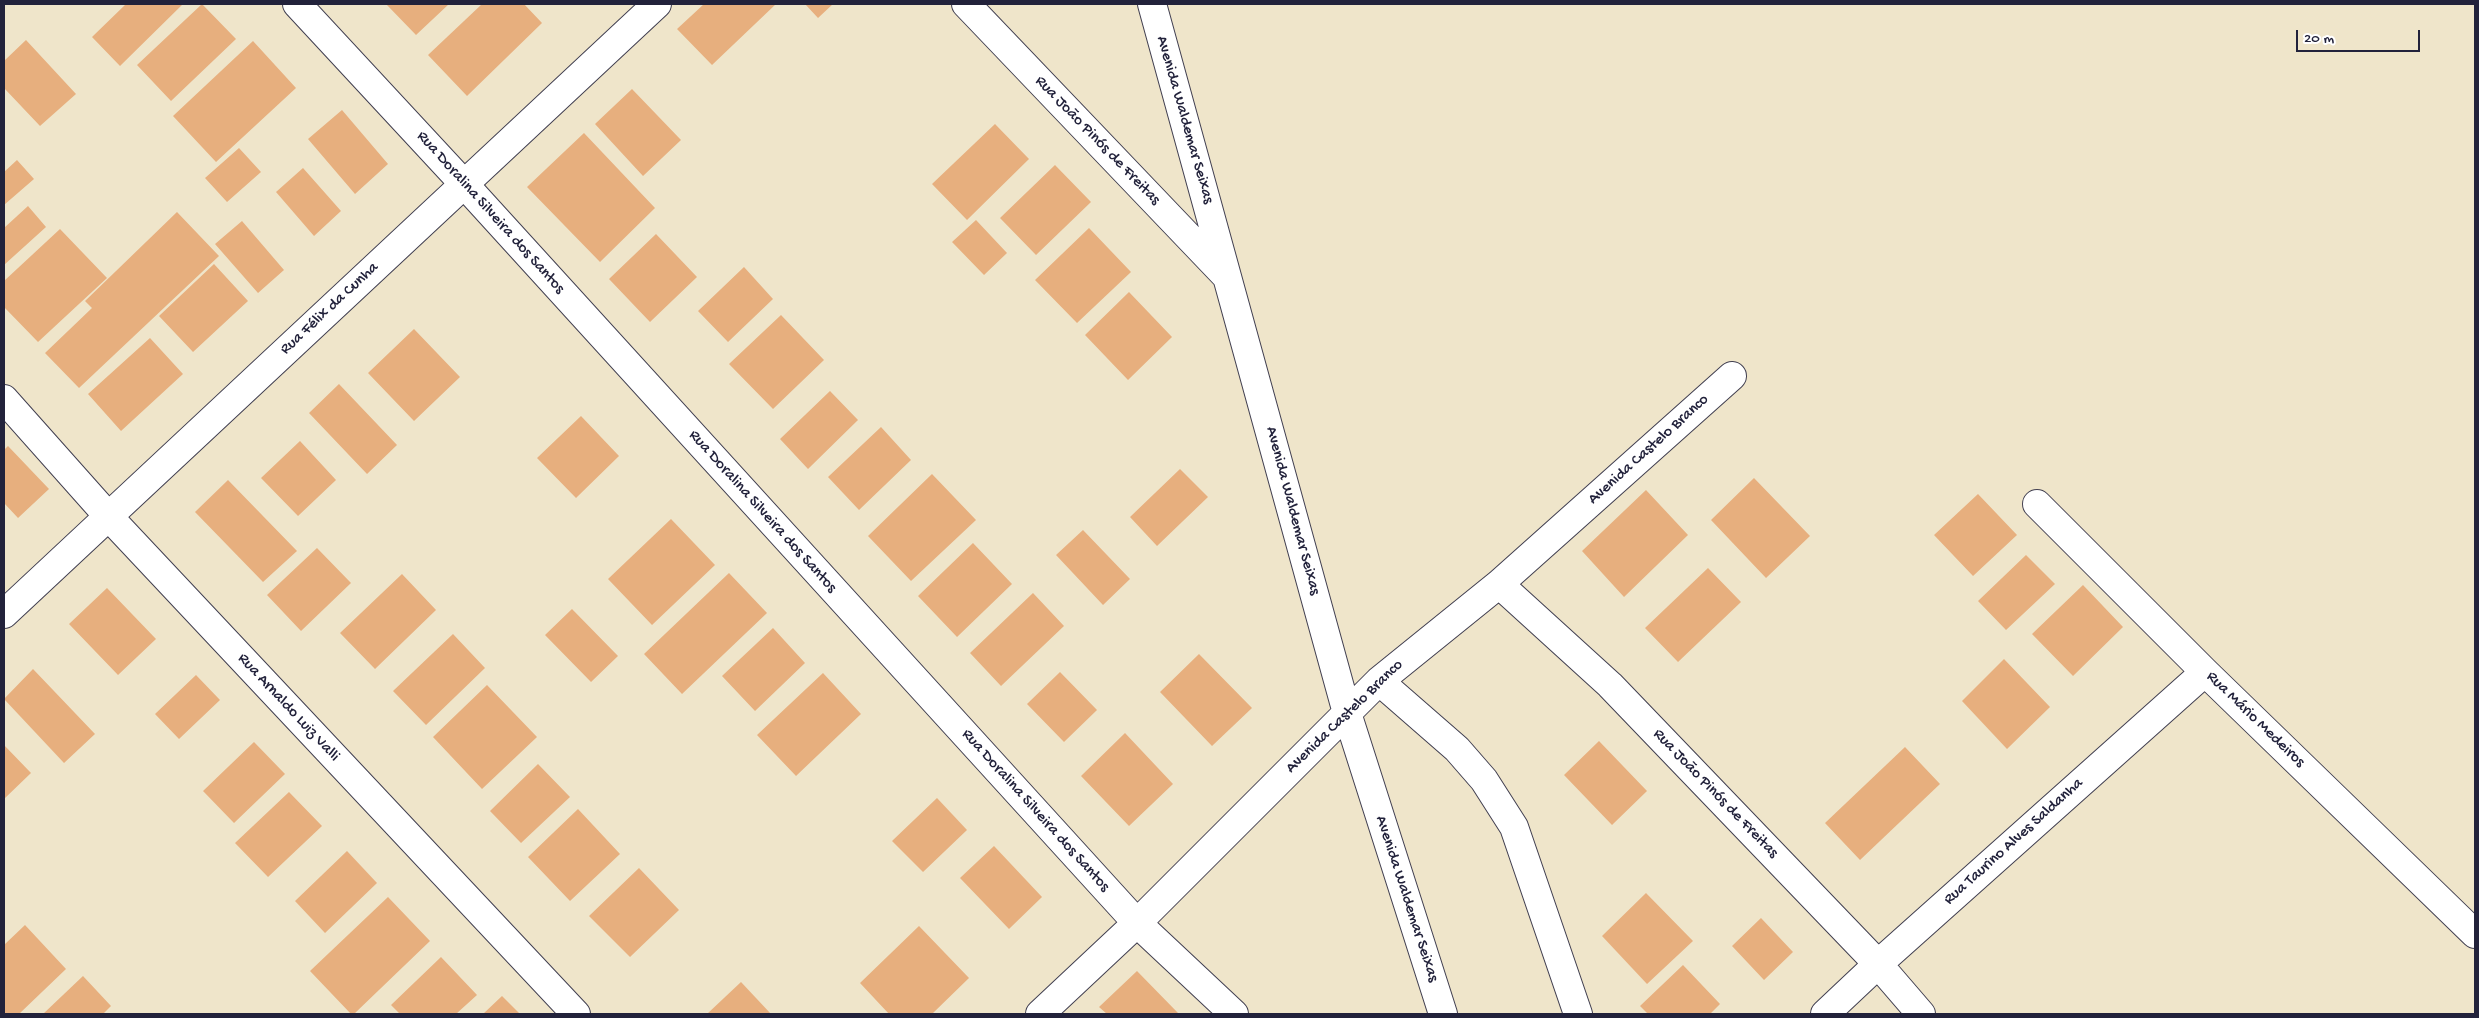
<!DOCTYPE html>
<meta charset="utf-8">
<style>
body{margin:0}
#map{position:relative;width:2479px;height:1018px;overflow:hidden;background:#efe5ca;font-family:"Gochi Hand",sans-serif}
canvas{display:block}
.frame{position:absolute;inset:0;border:5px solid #22223b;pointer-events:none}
.scale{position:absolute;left:2296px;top:30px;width:124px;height:22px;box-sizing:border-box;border:2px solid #22223b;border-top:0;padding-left:6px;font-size:15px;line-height:18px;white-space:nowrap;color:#22223b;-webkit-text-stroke:4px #fff;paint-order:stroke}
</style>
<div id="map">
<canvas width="2479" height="1018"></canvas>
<div class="frame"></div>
<div class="scale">20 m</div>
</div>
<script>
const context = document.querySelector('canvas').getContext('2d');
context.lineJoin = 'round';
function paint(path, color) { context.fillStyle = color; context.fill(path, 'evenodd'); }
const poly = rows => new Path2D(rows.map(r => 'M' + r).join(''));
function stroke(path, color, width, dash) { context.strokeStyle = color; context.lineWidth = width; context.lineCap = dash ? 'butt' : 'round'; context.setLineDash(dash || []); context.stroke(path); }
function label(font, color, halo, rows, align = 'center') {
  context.font = font + ' "Gochi Hand",sans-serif'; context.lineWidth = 4.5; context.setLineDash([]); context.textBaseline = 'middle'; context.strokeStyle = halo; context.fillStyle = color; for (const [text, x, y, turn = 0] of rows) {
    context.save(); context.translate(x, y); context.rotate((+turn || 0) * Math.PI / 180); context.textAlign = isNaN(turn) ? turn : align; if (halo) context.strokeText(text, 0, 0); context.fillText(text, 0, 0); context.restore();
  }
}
const building = poly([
 [126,4,183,4,120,66,92,37],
 [202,4,236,39,171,101,137,65],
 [386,4,449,4,416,35],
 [482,4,524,4,542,23,467,96,428,55],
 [704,4,776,4,712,65,677,29],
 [805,4,833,4,818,18],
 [26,40,76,94,40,126,4,88,4,61],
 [253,41,296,88,216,162,173,116],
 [632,89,681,140,643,176,595,124],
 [342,110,388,164,355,194,308,139],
 [995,124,1029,159,967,220,932,184],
 [584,133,655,208,600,262,527,187],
 [239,148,261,172,227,202,205,178],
 [17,160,34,179,4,205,4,172],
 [1055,165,1091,202,1036,255,1000,218],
 [303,168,341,211,314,236,276,192],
 [28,206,46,227,4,265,4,228],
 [177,212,219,256,79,388,45,353,92,308,85,301],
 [976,220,1007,253,984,275,952,242],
 [242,221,284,270,258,293,215,244],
 [1089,228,1131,272,1077,323,1035,280],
 [60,229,107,278,38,342,4,307,4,281],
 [656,234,697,277,650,322,609,279],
 [214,264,248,301,193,352,159,316],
 [744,267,773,299,728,342,698,311],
 [1129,292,1172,337,1128,380,1085,335],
 [781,315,824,360,773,409,729,364],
 [414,329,460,377,414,421,368,373],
 [150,338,183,374,121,431,88,394],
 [339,384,397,445,367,474,309,413],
 [830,391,858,420,808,469,780,439],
 [581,416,619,456,576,498,537,458],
 [881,427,911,460,859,510,828,477],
 [300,441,336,480,298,516,261,478],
 [8,446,49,489,18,518,4,503,4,450],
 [1180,469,1208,497,1157,546,1130,517],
 [932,474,976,520,911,581,868,536],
 [1754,478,1810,536,1766,578,1711,520],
 [228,480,297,551,263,582,195,512],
 [1646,490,1688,535,1624,597,1582,551],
 [1978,494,2017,535,1973,576,1934,535],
 [671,519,715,565,652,625,608,579],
 [1083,530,1130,579,1103,605,1056,555],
 [973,543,1012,584,957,637,918,596],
 [317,548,351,583,301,631,267,595],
 [2026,555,2055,584,2006,630,1978,601],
 [1708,568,1741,602,1678,662,1645,628],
 [729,573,767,613,682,694,644,654],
 [402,574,436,610,375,669,340,633],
 [2083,585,2123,627,2073,676,2032,634],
 [107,588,156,639,118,675,69,624],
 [1033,593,1064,626,1001,686,970,653],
 [572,609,618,656,591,682,545,635],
 [773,628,805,663,755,711,722,676],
 [453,634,485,668,426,725,393,691],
 [1199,654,1252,708,1212,746,1160,692],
 [2004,659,2050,707,2007,749,1962,701],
 [33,669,95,734,64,763,4,699],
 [1060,672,1097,710,1064,742,1027,704],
 [823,673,861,714,796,776,757,735],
 [196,675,220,700,179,739,155,714],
 [487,685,537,737,482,789,433,737],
 [1125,733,1173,784,1129,826,1081,776],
 [1599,741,1647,791,1612,825,1564,775],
 [254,742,285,774,234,823,203,791],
 [4,745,31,773,4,799],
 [1905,747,1940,784,1860,860,1825,823],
 [538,764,570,797,521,843,490,811],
 [289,792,322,826,268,877,235,843],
 [937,798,967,830,923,872,892,841],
 [578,809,620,854,570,901,528,857],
 [994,846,1042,897,1009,929,960,878],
 [347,851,377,883,325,933,295,901],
 [639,868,679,910,630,957,589,916],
 [1646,893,1693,941,1647,984,1602,936],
 [388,897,430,941,354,1014,351,1014,310,971],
 [1761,918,1793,952,1764,980,1732,946],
 [25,925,66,969,19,1014,4,1014,4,945],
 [919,926,969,978,932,1014,889,1014,860,983],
 [441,957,477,995,456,1014,400,1014,391,1005],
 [1683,965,1720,1004,1710,1014,1648,1014,1640,1006],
 [1137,971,1178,1013,1177,1014,1107,1014,1099,1007],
 [83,976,111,1006,103,1014,43,1014],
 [741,982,771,1014,707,1014],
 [502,996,520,1014,483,1014]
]);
const minor = poly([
 [297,4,464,184,1137,923,1234,1014],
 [966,4,1226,276],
 [1152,4,1347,713,1443,1014],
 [4,399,109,517,576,1014],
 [2037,504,2205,672,2475,934],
 [1499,584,1610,685,1878,964,1921,1014],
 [1379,681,1457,749,1484,780,1514,827,1578,1014],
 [1040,1014,1137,923,1379,681,1499,584,1732,376],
 [1825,1014,1878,964,2205,672]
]);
const tertiary = poly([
 [4,614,657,4]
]);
const streetNames = [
 ["Avenida Waldemar Seixas",1184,120,74],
 ["Rua João Pinós de Freitas",1097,141,46],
 ["Rua Doralina Silveira dos Santos",490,213,48],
 ["Rua Félix da Cunha",330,309,-43],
 ["Avenida Castelo Branco",1649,450,-42],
 ["Avenida Waldemar Seixas",1292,511,75],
 ["Rua Doralina Silveira dos Santos",762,512,48],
 ["Rua Arnaldo Luiz Valli",288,708,47],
 ["Avenida Castelo Branco",1345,717,-44],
 ["Rua Mário Medeiros",2255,720,44],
 ["Rua João Pinós de Freitas",1715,794,46],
 ["Rua Doralina Silveira dos Santos",1035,811,48],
 ["Rua Taurino Alves Saldanha",2014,842,-42],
 ["Avenida Waldemar Seixas",1406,899,72]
];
paint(building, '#e7af7e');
stroke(minor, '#413f50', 30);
stroke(tertiary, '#413f50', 30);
stroke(minor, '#fff', 28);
stroke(tertiary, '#fff', 28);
label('16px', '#22223b', '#fff', streetNames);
</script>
